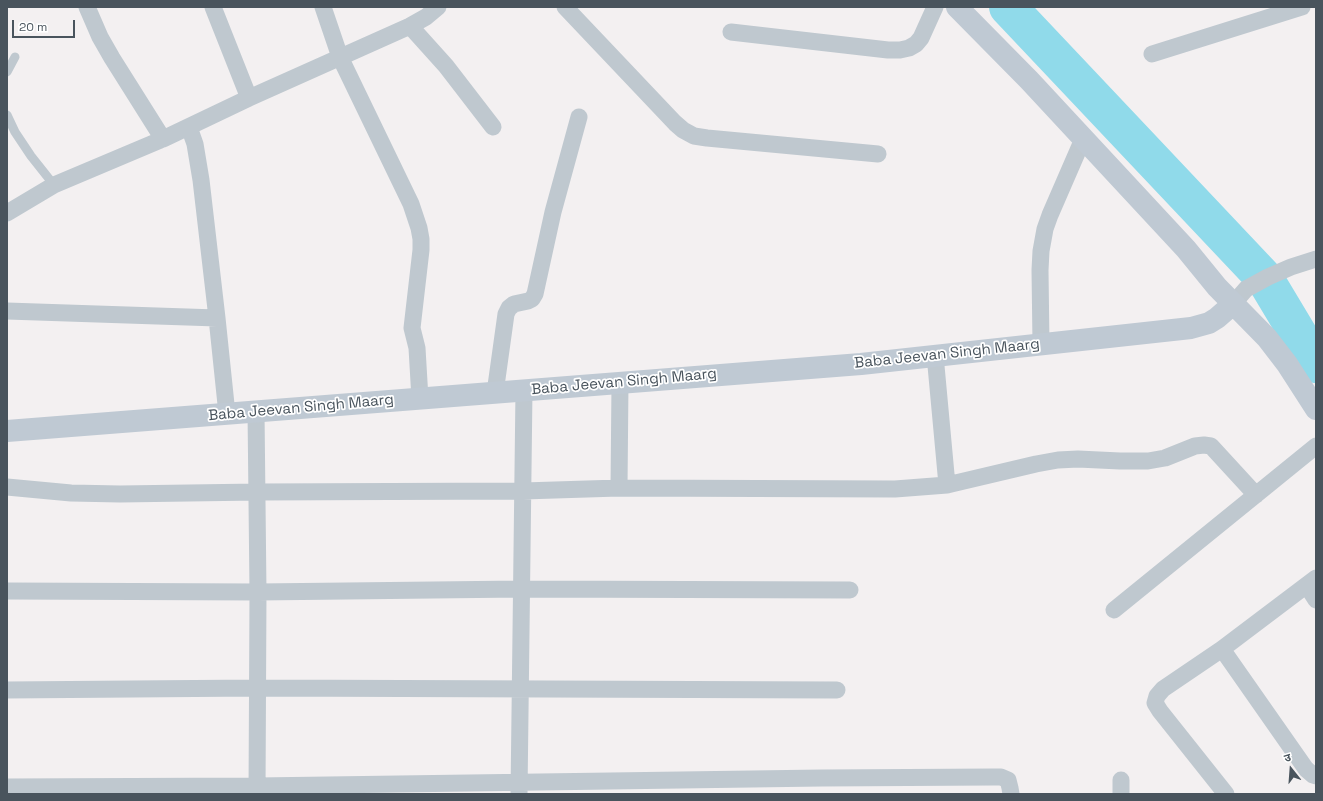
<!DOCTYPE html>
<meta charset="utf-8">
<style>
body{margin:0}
#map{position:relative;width:1323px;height:801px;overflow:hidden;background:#f3f0f1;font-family:"Space Grotesk","Noto Sans Devanagari",sans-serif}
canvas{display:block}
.frame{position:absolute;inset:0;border:8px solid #49545d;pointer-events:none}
.north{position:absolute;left:1271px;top:749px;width:40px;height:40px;-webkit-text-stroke:3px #fff;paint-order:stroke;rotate:343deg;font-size:11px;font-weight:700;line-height:16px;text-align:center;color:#49545d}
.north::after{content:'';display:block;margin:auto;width:14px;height:18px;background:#49545d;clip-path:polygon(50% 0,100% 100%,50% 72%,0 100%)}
.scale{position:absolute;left:12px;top:20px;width:63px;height:18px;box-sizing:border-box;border:2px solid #49545d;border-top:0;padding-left:5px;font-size:12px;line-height:14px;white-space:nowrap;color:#49545d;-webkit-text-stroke:3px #fff;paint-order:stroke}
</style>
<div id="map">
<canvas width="1323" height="801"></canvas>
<div class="frame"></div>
<div class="north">उ</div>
<div class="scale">20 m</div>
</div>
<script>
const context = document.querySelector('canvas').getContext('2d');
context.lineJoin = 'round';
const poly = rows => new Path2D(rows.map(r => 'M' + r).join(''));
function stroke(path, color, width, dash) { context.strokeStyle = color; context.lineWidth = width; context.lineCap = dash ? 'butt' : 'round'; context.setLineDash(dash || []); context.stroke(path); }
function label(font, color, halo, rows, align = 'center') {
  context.font = font + ' "Space Grotesk",sans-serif'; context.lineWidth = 3.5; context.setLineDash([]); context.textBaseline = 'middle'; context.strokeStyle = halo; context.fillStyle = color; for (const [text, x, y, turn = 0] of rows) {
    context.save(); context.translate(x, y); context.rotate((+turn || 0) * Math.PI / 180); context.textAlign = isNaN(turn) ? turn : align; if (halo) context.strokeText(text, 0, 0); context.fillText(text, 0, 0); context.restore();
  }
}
const river = poly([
 [1008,7,1265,279,1316,364]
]);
const lane = poly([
 [7,72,15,57],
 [7,115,15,132,31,156,54,185]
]);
const street = poly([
 [87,7,100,37,112,58,163,139],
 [213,7,249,98],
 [323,7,340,57,411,204,419,228,421,239,421,250,412,328,417,348,420,399],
 [565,7,675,123,683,130,694,136,707,138,878,154],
 [410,26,446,66,493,127],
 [731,32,888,50,900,50,909,48,916,44,921,38,935,7],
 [1152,54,1302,7],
 [189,127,195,144,201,180,217,318,227,414],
 [7,213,54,185,163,139,249,98,410,26,426,17,438,7],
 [1233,304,1246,289,1268,277,1291,267,1316,259],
 [7,311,217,318],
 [1041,344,1040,270,1041,251,1045,229,1050,215,1083,139],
 [935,355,947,485],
 [495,393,506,314,509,308,514,304,528,301,532,299,535,294,553,212,579,117],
 [256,411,258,592,257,794],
 [7,487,71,493,120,494,258,492,523,491,619,488,895,489,947,485,1036,464,1058,460,1078,459,1120,461,1148,461,1165,458,1195,446,1204,445,1211,446,1256,495],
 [619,488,620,383],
 [1307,586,1316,600],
 [7,591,258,592,521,589,850,590],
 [1114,610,1316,446],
 [1222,649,1306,769,1313,775,1316,776],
 [7,690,257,688,837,690],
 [1121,780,1121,794],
 [7,787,257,786,822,778,993,777,1001,777,1008,780,1010,788,1011,794],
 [519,794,524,390],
 [1226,794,1160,711,1155,703,1157,696,1163,689,1222,649,1316,578]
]);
const secondary = poly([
 [957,7,1029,80,1186,249,1217,287,1267,338,1287,364,1316,409],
 [7,431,861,364,1191,328,1209,323,1217,318,1233,304]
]);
const streetNames = [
 ["Baba Jeevan Singh Maarg",947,354,-6],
 ["Baba Jeevan Singh Maarg",624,382,-5],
 ["Baba Jeevan Singh Maarg",301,408,-5]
];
stroke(river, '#90daea', 38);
stroke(lane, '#bfc8cf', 9);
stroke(street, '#bfc8cf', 17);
stroke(secondary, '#bfc9d3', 22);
label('15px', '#49545d', '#fff', streetNames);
</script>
